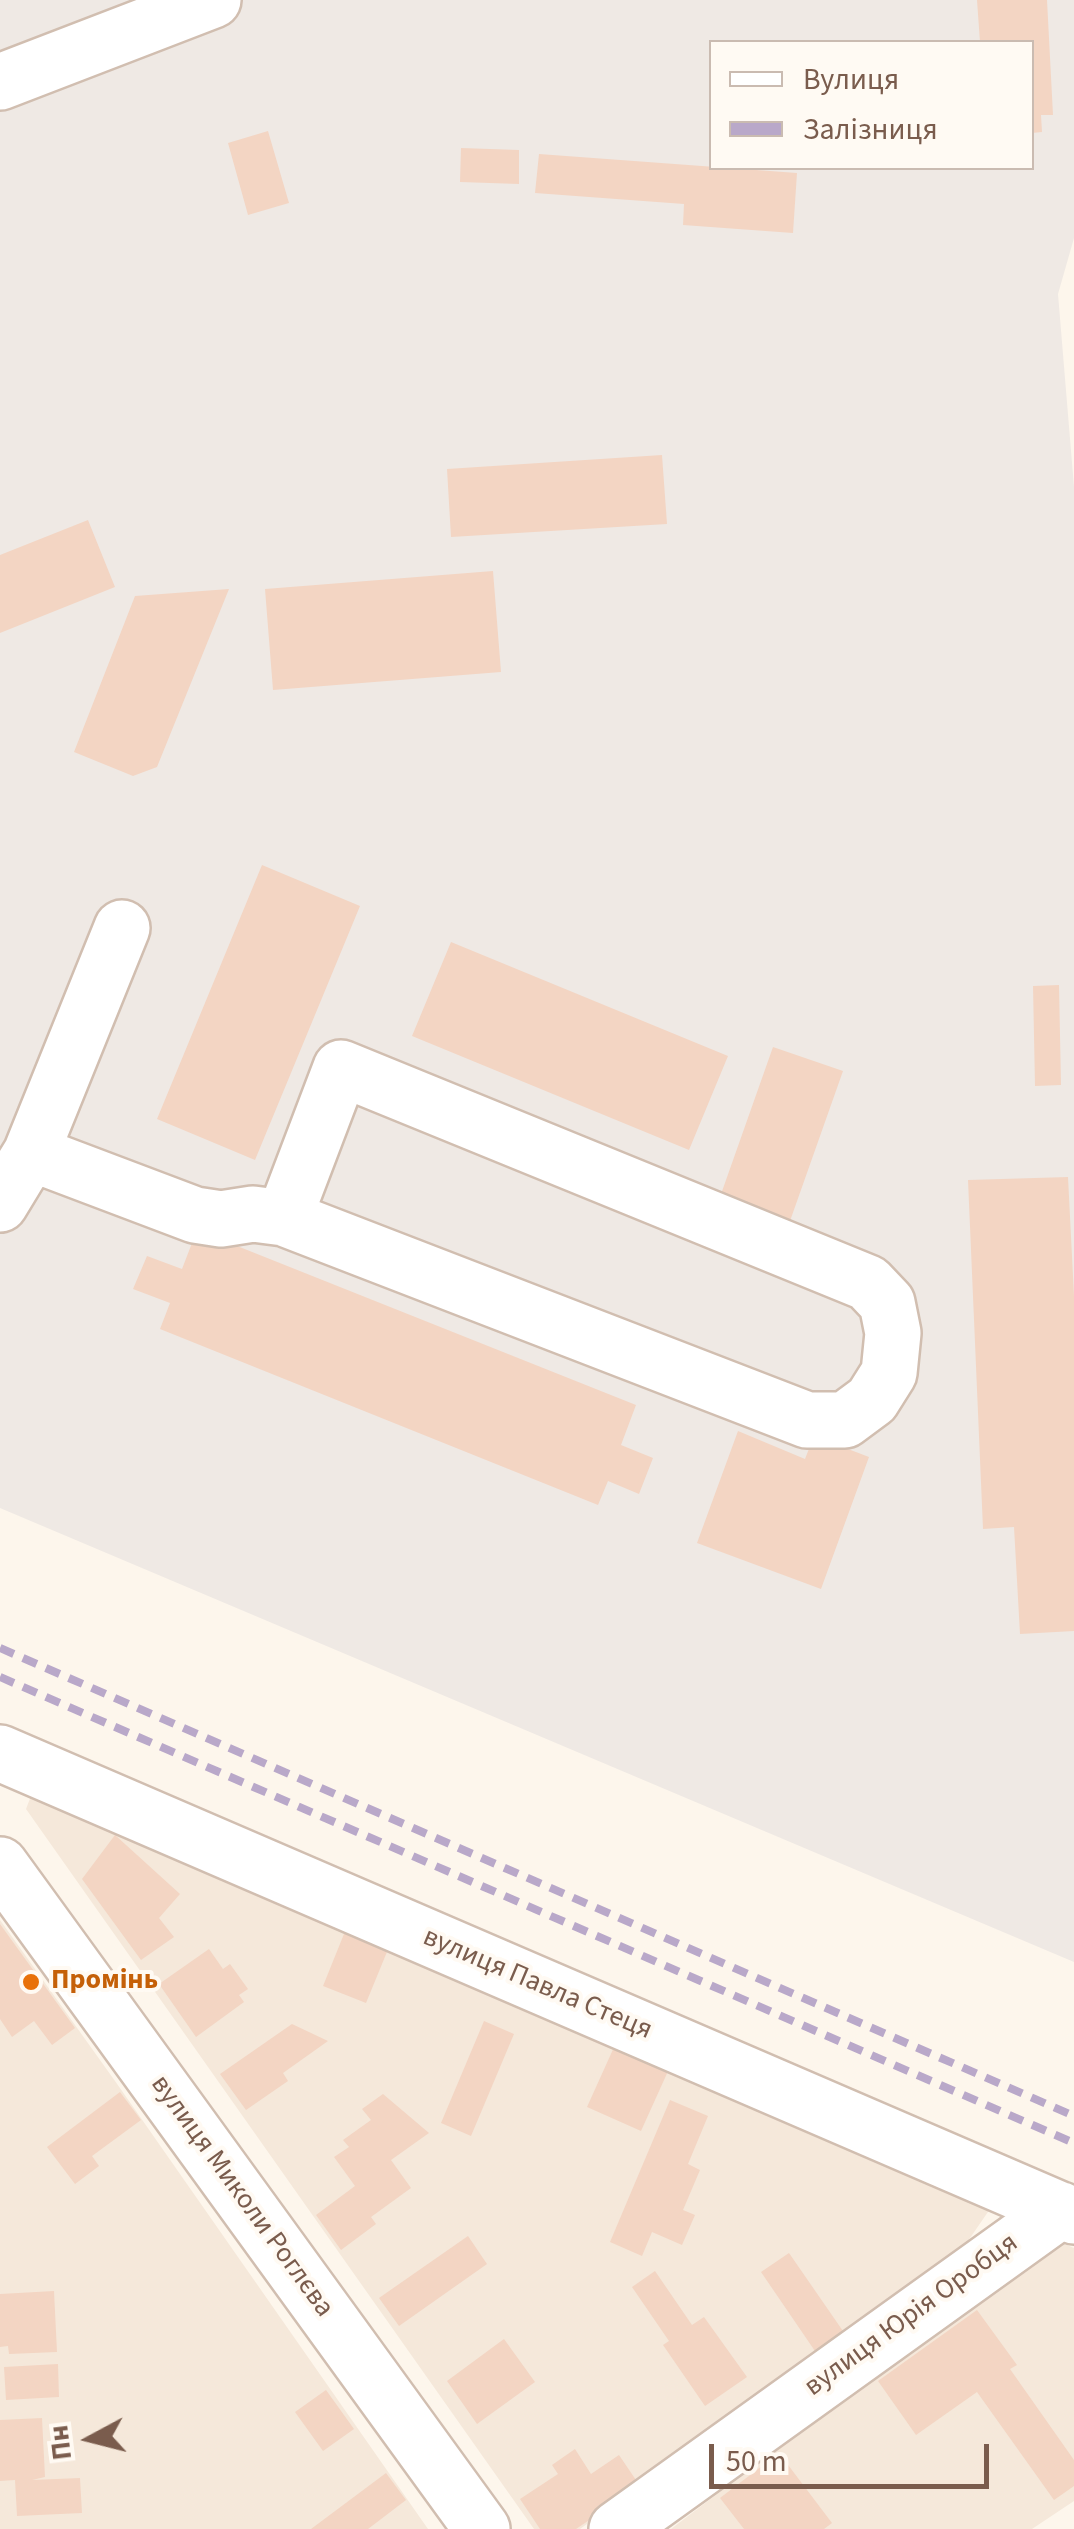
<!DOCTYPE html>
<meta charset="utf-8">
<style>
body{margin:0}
#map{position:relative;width:1074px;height:2529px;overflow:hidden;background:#fdf6ec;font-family:"Source Sans 3",sans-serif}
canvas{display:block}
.legend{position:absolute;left:709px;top:40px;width:325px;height:130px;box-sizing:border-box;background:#fffaf3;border:2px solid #cabbb1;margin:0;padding:12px 18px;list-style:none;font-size:30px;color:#7a5c4d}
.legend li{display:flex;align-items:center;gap:20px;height:50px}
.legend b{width:50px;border:2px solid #cabbb1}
.north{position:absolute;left:40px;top:2389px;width:100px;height:100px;-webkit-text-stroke:8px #fffaf3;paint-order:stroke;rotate:263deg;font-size:28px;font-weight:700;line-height:40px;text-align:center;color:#7a5c4d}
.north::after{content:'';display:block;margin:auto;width:35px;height:45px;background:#7a5c4d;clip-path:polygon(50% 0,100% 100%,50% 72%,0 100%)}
.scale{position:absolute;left:709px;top:2444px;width:280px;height:45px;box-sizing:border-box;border:5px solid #7a5c4d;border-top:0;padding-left:12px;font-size:30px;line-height:35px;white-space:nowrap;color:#7a5c4d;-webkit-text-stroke:8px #fffaf3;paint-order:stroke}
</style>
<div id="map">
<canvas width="1074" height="2529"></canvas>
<ul class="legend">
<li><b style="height:12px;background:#fff"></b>Вулиця</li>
<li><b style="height:12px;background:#b9a8c9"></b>Залізниця</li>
</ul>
<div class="north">Пн</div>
<div class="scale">50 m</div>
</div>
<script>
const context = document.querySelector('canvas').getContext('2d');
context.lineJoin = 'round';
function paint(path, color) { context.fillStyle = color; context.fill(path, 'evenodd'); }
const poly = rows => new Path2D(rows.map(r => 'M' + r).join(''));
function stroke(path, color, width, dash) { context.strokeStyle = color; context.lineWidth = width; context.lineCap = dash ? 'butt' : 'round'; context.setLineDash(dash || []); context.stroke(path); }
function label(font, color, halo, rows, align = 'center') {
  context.font = font + ' "Source Sans 3",sans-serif'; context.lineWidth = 8; context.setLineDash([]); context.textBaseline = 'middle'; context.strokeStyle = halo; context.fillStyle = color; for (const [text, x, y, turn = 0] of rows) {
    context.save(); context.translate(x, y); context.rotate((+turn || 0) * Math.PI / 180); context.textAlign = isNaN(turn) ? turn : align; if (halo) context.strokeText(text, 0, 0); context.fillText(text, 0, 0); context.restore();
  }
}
const residential = poly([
 [36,1783,990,2209,959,2254,580,2529,534,2529,26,1809],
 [0,1920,115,2081,428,2529,0,2529],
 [1052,2239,1074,2248,1074,2501,1032,2529,671,2529]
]);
const industrial = poly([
 [0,0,1074,0,1074,238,1058,294,1074,487,1074,1962,0,1508],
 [712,42,1032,42,1032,168,712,168]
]);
const building = poly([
 [977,0,1047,0,1053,115,1041,115,1042,132,1032,133,1032,42,980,42],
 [268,131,289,203,248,215,228,143],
 [461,148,519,150,519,184,460,182],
 [539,154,797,173,793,233,683,225,684,204,535,193],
 [662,455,667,524,451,537,447,469],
 [88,520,115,587,0,633,0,555],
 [493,571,501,672,273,690,265,589],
 [229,589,157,767,133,776,74,752,135,596],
 [262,865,360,906,255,1160,157,1119],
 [451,942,728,1056,689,1150,412,1036],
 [1059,985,1061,1085,1035,1086,1033,986],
 [773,1047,843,1071,790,1221,720,1197],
 [1068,1177,1074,1296,1074,1631,1020,1634,1014,1527,983,1529,968,1180],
 [197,1230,636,1405,621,1445,653,1458,639,1494,608,1481,598,1505,160,1329,170,1303,133,1289,147,1256,182,1269],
 [738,1431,805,1459,814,1436,869,1457,821,1589,697,1543],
 [115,1835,180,1894,159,1918,174,1937,141,1960,82,1879],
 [0,1924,75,2028,52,2045,34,2021,12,2037,0,2019],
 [346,1929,389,1947,366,2003,323,1986],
 [209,1949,223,1969,230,1964,248,1989,239,1995,244,2002,196,2037,159,1984],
 [484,2021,514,2034,471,2136,441,2123],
 [292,2024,328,2041,283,2073,288,2081,246,2110,220,2074],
 [615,2045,669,2069,641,2131,587,2107],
 [120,2092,141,2120,92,2156,99,2166,75,2184,47,2147],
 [383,2094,429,2133,391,2160,411,2188,371,2217,376,2224,341,2250,316,2215,355,2186,334,2157,349,2147,343,2140,371,2120,362,2109],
 [670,2100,708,2116,688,2164,700,2170,683,2210,695,2215,682,2245,652,2232,642,2256,610,2242],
 [468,2236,487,2264,399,2326,379,2298],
 [789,2253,845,2334,817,2354,761,2272],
 [655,2271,692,2325,704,2317,747,2377,705,2406,663,2345,669,2341,632,2287],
 [54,2291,57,2352,9,2354,8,2346,0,2347,0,2294],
 [977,2310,1017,2365,1010,2369,1074,2460,1074,2486,1054,2500,977,2392,916,2435,878,2381],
 [504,2339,535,2382,477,2424,447,2381],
 [58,2364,59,2397,6,2400,4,2367],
 [326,2390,354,2429,323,2451,295,2412],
 [42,2418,45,2477,32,2480,80,2478,82,2513,17,2516,15,2480,0,2481,0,2420],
 [575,2449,591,2474,619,2455,640,2486,576,2529,540,2529,520,2499,558,2474,552,2465],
 [779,2453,832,2523,824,2529,744,2529,720,2498],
 [386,2473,406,2500,368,2529,311,2529]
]);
const minor = poly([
 [0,82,213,0],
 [31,1153,195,1215,221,1219,253,1214,284,1218,807,1420,845,1420,872,1400,889,1373,893,1333,887,1303,868,1283,341,1068,284,1218],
 [0,1204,31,1153,122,928],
 [0,1753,1074,2216],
 [0,1865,482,2529],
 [617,2529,1061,2210]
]);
const rail = poly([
 [0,1648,1074,2116],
 [0,1677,1074,2143]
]);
const markers = [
 [31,1982,10,"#e8710a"]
];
const foodNames = [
 ["Промінь",51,1982]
];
const streetNames = [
 ["вулиця Павла Стеця",537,1985,23],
 ["вулиця Миколи Роглєва",241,2197,54],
 ["вулиця Юрія Оробця",912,2316,-36]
];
paint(residential, '#f5e8da');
paint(industrial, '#efe9e4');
paint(building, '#f3d5c3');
stroke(minor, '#d1beb0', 60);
stroke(minor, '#fff', 55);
stroke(rail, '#b9a8c9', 8, [15, 10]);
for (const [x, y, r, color] of markers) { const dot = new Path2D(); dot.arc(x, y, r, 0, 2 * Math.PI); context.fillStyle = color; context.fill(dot); stroke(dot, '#fffaf3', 4); }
label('bold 28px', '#c56008', '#fffaf3', foodNames, 'left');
label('28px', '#7a5c4d', '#fffaf3', streetNames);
</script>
